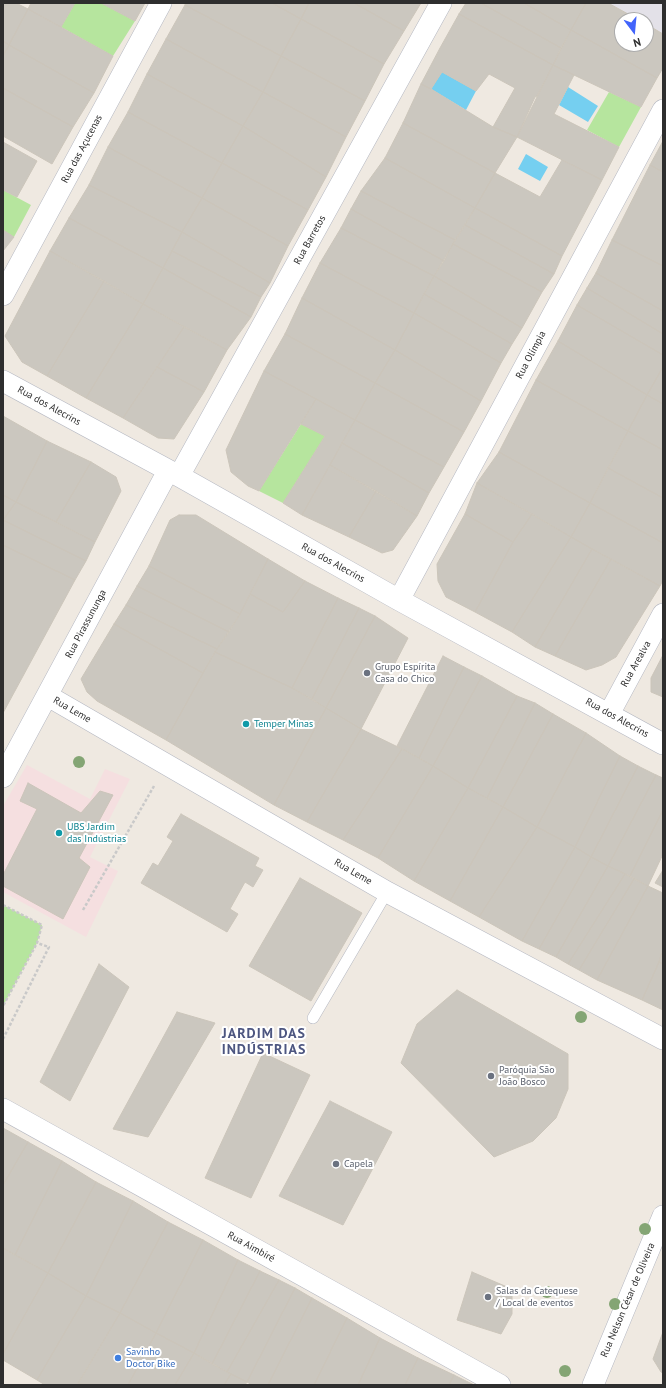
<!DOCTYPE html>
<meta charset="utf-8">
<style>
body{margin:0}
#map{position:relative;width:666px;height:1388px;overflow:hidden;background:#efe9e1;font-family:"PT Sans",sans-serif}
canvas{display:block}
.frame{position:absolute;inset:0;border:4px solid #2e2e2e;pointer-events:none}
.north{position:absolute;left:614px;top:12px;width:40px;height:40px;box-sizing:border-box;background:#fff;border:1px solid #ababab;border-radius:50%;rotate:164deg;font-size:11px;font-weight:700;line-height:16px;text-align:center;color:#2e2e2e}
.north::after{content:'';display:block;margin:auto;width:14px;height:18px;background:#4264fb;clip-path:polygon(50% 0,100% 100%,50% 72%,0 100%)}
</style>
<div id="map">
<canvas width="666" height="1388"></canvas>
<div class="frame"></div>
<div class="north">N</div>
</div>
<script>
const context = document.querySelector('canvas').getContext('2d');
context.lineJoin = 'round';
function paint(path, color) { context.fillStyle = color; context.fill(path, 'evenodd'); }
const poly = rows => new Path2D(rows.map(r => 'M' + r).join(''));
function stroke(path, color, width, dash) { context.strokeStyle = color; context.lineWidth = width; context.lineCap = dash ? 'butt' : 'round'; context.setLineDash(dash || []); context.stroke(path); }
function label(font, color, halo, rows, align = 'center') {
  context.font = font + ' "PT Sans",sans-serif'; context.lineWidth = 4; context.setLineDash([]); context.textBaseline = 'middle'; context.strokeStyle = halo; context.fillStyle = color; for (const [text, x, y, turn = 0] of rows) {
    context.save(); context.translate(x, y); context.rotate((+turn || 0) * Math.PI / 180); context.textAlign = isNaN(turn) ? turn : align; if (halo) context.strokeText(text, 0, 0); context.fillText(text, 0, 0); context.restore();
  }
}
const industrial = poly([
 [608,3,663,3,663,34,646,24,646,20,639,20]
]);
const medical = poly([
 [27,765,90,799,105,769,130,779,90,857,118,871,86,937,3,892,3,806]
]);
const green = poly([
 [75,3,101,3,135,21,113,56,61,27],
 [609,92,641,107,619,147,587,130],
 [3,190,31,205,14,237,3,230],
 [301,424,325,436,283,503,259,491],
 [3,905,42,925,37,943,3,1006]
]);
const water = poly([
 [442,72,476,91,466,110,431,89],
 [568,87,598,106,588,122,559,105],
 [526,154,548,167,540,181,518,169]
]);
const building = poly([
 [3,3,16,3,28,9,9,45,3,41,3,3],
 [31,3,75,3,61,27,28,9,31,3],
 [101,3,145,3,135,21,101,3],
 [186,3,272,3,301,19,281,56,185,5,186,3],
 [272,3,309,3,301,19,272,3],
 [309,3,354,3,404,31,384,64,301,19,309,3],
 [354,3,421,3,404,31,354,3],
 [466,3,481,3,561,48,553,65,459,14,466,3],
 [481,3,524,3,571,30,561,48,481,3],
 [524,3,586,3,571,30,524,3],
 [586,3,608,3,639,20,622,20,622,44,646,44,646,24,663,34,663,68,657,78,571,30,586,3],
 [185,5,281,56,263,92,166,39,185,5],
 [28,9,113,56,94,93,9,45,28,9],
 [459,14,553,65,537,96,535,97,517,137,493,127,515,88,489,74,476,91,442,72,431,89,421,84,440,48,459,14],
 [301,19,384,64,365,101,281,56,301,19],
 [571,30,657,78,641,107,553,65,571,30],
 [166,39,263,92,243,126,147,74,166,39],
 [3,41,9,45,3,56,3,41],
 [9,45,94,93,73,127,3,88,3,56,9,45],
 [281,56,365,101,346,137,263,92,281,56],
 [553,65,574,75,554,114,619,147,602,180,517,137,553,65],
 [147,74,243,126,222,163,128,112,147,74],
 [421,84,431,89,493,127,517,137,495,173,403,123,421,84],
 [3,88,73,127,52,164,3,136,3,88],
 [263,92,346,137,326,177,243,126,263,92],
 [128,112,222,163,202,198,108,147,128,112],
 [403,123,495,173,475,208,385,158,403,123],
 [243,126,326,177,308,210,222,163,243,126],
 [663,141,663,172,650,165,663,141],
 [3,142,37,161,17,197,3,190,3,142],
 [108,147,202,198,182,232,89,185,108,147],
 [385,158,475,208,455,240,361,191,385,158],
 [562,160,602,180,562,256,475,208,495,173,540,197,562,160],
 [222,163,308,210,288,246,202,198,222,163],
 [650,165,663,172,663,266,612,240,650,165],
 [89,185,182,232,163,268,69,218,89,185],
 [361,191,455,240,444,261,351,209,361,191],
 [202,198,288,246,270,283,182,232,202,198],
 [475,208,562,256,554,274,465,225,475,208],
 [351,209,444,261,434,276,341,228,351,209],
 [69,218,163,268,143,304,50,251,69,218],
 [465,225,554,274,542,292,453,244,465,225],
 [341,228,434,276,414,313,320,263,341,228],
 [3,230,14,237,3,251,3,230],
 [182,232,270,283,261,297,172,251,182,232],
 [612,240,663,266,663,311,596,273,612,240],
 [453,244,542,292,522,328,434,276,453,244],
 [50,251,104,281,47,376,22,362,5,336,50,251],
 [172,251,261,297,251,317,163,268,172,251],
 [320,263,414,313,395,350,302,298,320,263],
 [163,268,251,317,227,350,143,304,163,268],
 [596,273,663,311,663,334,587,288,596,273],
 [434,276,522,328,512,344,424,294,434,276],
 [104,281,143,304,86,398,47,376,104,281],
 [587,288,663,334,663,355,577,305,587,288],
 [424,294,512,344,501,363,414,313,424,294],
 [302,298,395,350,375,383,285,334,302,298],
 [143,304,184,327,123,418,86,398,143,304],
 [577,305,663,355,663,367,647,395,558,341,577,305],
 [414,313,501,363,481,401,395,350,414,313],
 [184,327,227,350,204,392,157,367,184,327],
 [285,334,375,383,355,420,264,371,285,334],
 [558,341,647,395,628,431,536,380,558,341],
 [395,350,481,401,464,432,375,383,395,350],
 [157,367,204,392,174,439,158,438,123,418,157,367],
 [663,367,663,404,647,395,663,367],
 [264,371,316,399,259,491,248,486,231,472,226,450,264,371],
 [536,380,628,431,590,503,499,452,536,380],
 [375,383,464,432,444,467,355,420,375,383],
 [647,395,663,404,663,450,628,431,647,395],
 [316,399,355,420,302,515,283,503,325,436,301,424,316,399],
 [3,416,47,441,16,502,3,495,3,416],
 [355,420,444,467,429,493,342,443,355,420],
 [628,431,663,450,663,498,608,468,628,431],
 [47,441,91,462,56,522,16,502,47,441],
 [342,443,429,493,417,516,330,465,342,443],
 [499,452,590,503,571,537,477,483,499,452],
 [91,462,116,477,121,491,95,542,56,522,91,462],
 [330,465,376,491,349,537,302,515,330,465],
 [608,468,663,498,663,543,590,503,608,468],
 [477,483,532,514,513,542,465,514,477,483],
 [376,491,417,516,393,550,382,553,349,537,376,491],
 [3,495,16,502,3,520,3,495],
 [16,502,95,542,86,561,3,520,16,502],
 [590,503,663,543,663,580,660,586,592,549,571,537,590,503],
 [465,514,513,542,475,612,446,597,438,581,437,564,465,514],
 [532,514,571,537,512,632,475,612,513,542,532,514],
 [179,515,196,515,268,559,240,614,149,566,170,520,179,515],
 [3,520,86,561,75,580,3,545,3,520],
 [571,537,592,549,535,647,512,632,571,537],
 [3,545,75,580,3,713,3,545],
 [592,549,611,559,555,656,535,647,592,549],
 [268,559,305,581,283,612,250,594,268,559],
 [611,559,660,586,616,657,602,665,586,670,555,656,611,559],
 [149,566,240,614,229,632,137,586,149,566],
 [305,581,338,598,292,688,215,652,240,614,250,594,283,612,305,581],
 [137,586,229,632,217,649,126,605,137,586],
 [338,598,359,608,312,699,292,688,338,598],
 [126,605,217,649,203,673,114,624,126,605],
 [359,608,375,616,326,708,312,699,359,608],
 [375,616,408,638,361,729,326,708,375,616],
 [114,624,203,673,166,740,97,701,87,692,81,679,114,624],
 [215,652,292,688,326,708,274,805,166,740,203,673,215,652],
 [663,655,663,697,651,692,651,678,663,655],
 [443,656,464,667,419,758,397,746,443,656],
 [464,667,482,676,433,766,419,758,464,667],
 [482,676,517,696,468,788,433,766,482,676],
 [517,696,535,703,487,798,468,788,517,696],
 [535,703,553,714,503,807,487,798,535,703],
 [326,708,361,729,307,822,274,805,326,708],
 [553,714,586,733,537,827,503,807,553,714],
 [361,729,402,749,343,840,307,822,361,729],
 [586,733,620,756,575,847,537,827,586,733],
 [402,749,433,766,378,858,343,840,402,749],
 [620,756,638,766,591,857,575,847,620,756],
 [433,766,468,788,414,881,378,858,433,766],
 [638,766,656,775,608,866,591,857,638,766],
 [656,775,663,778,663,810,630,876,608,866,656,775],
 [28,783,81,813,100,791,113,795,79,858,90,867,63,919,3,886,3,875,37,809,20,801,28,783],
 [468,788,503,807,450,901,414,881,468,788],
 [503,807,537,827,479,917,450,901,503,807],
 [663,810,663,854,648,886,630,876,663,810],
 [181,814,259,858,255,866,263,870,253,887,245,882,230,909,238,914,227,932,141,883,153,863,158,866,173,841,167,837,181,814],
 [537,827,575,847,522,941,479,917,537,827],
 [575,847,591,857,539,949,522,941,575,847],
 [591,857,608,866,556,957,539,949,591,857],
 [608,866,625,874,568,964,556,957,608,866],
 [663,870,663,887,655,883,663,870],
 [625,874,634,879,579,970,568,964,625,874],
 [300,878,362,913,311,1001,249,966,300,878],
 [634,879,648,886,597,980,579,970,634,879],
 [648,886,663,893,663,949,659,962,642,1000,597,980,648,886],
 [662,953,663,953,663,964,659,962,662,953],
 [659,962,663,964,663,1010,642,1000,659,962],
 [99,964,129,987,70,1101,40,1082,99,964],
 [457,990,568,1054,568,1089,556,1118,533,1141,494,1157,401,1063,417,1024,457,990],
 [177,1012,215,1023,148,1137,113,1129,177,1012],
 [263,1053,310,1075,251,1198,205,1178,263,1053],
 [330,1101,392,1132,343,1225,279,1196,330,1101],
 [3,1128,28,1142,3,1185,3,1128],
 [28,1142,62,1161,15,1255,3,1248,3,1185,28,1142],
 [62,1161,96,1182,48,1273,15,1255,62,1161],
 [96,1182,133,1201,86,1296,48,1273,96,1182],
 [133,1201,168,1222,120,1313,86,1296,133,1201],
 [168,1222,203,1240,156,1333,120,1313,168,1222],
 [203,1240,238,1260,194,1353,156,1333,203,1240],
 [3,1248,48,1273,3,1354,3,1248],
 [238,1260,260,1271,212,1364,194,1353,238,1260],
 [260,1271,279,1280,227,1372,212,1364,260,1271],
 [472,1272,512,1289,512,1314,501,1334,457,1320,472,1272],
 [48,1273,86,1296,37,1380,3,1360,3,1354,48,1273],
 [279,1280,295,1288,247,1382,227,1372,279,1280],
 [295,1288,312,1298,268,1385,252,1385,247,1382,295,1288],
 [86,1296,120,1313,77,1385,45,1385,37,1380,86,1296],
 [312,1298,347,1318,314,1385,268,1385,312,1298],
 [120,1313,156,1333,128,1385,78,1384,120,1313],
 [347,1318,380,1338,358,1385,314,1385,347,1318],
 [663,1332,663,1373,661,1372,653,1359,663,1332],
 [156,1333,194,1353,175,1385,128,1385,156,1333],
 [380,1338,418,1358,405,1385,358,1385,380,1338],
 [194,1353,231,1374,224,1385,175,1385,194,1353],
 [418,1358,454,1375,449,1385,405,1385,418,1358],
 [231,1374,247,1382,245,1385,224,1385,231,1374],
 [454,1375,474,1385,449,1385,454,1375]
]);
const path = poly([
 [3,905,42,925,37,943,3,1006],
 [83,910,154,786],
 [3,1039,49,947,37,943]
]);
const service = poly([
 [313,1018,387,892]
]);
const minor = poly([
 [3,295,161,3],
 [3,381,179,476,399,600,663,744],
 [179,476,441,3],
 [399,600,663,110],
 [48,696,387,892,663,1039],
 [609,714,663,614],
 [3,777,168,471],
 [3,1109,500,1385],
 [593,1385,663,1216]
]);
const trees = [
 [79,762],
 [581,1017],
 [645,1229],
 [547,1292],
 [615,1304],
 [565,1371]
];
const markers = [
 [367,673,4,"#6b7280"],
 [246,724,4,"#0f9aa8"],
 [59,833,4,"#0f9aa8"],
 [491,1076,4,"#6b7280"],
 [336,1164,4,"#6b7280"],
 [488,1297,4,"#6b7280"],
 [118,1358,4,"#3f7fe0"]
];
const streetNames = [
 ["Rua das Açucenas",82,149,-62],
 ["Rua Barretos",310,240,-61],
 ["Rua Olímpia",531,355,-62],
 ["Rua dos Alecrins",49,406,29],
 ["Rua dos Alecrins",333,563,29],
 ["Rua Pirassununga",86,624,-62],
 ["Rua Arealva",636,664,-61],
 ["Rua Leme",72,710,30],
 ["Rua dos Alecrins",617,718,29],
 ["Rua Leme",353,872,30],
 ["Rua Aimbiré",251,1247,29],
 ["Rua Nelson César de Oliveira",628,1300,-67]
];
const worshipNames = [
 ["Grupo Espírita",375,667],
 ["Casa do Chico",375,679],
 ["Paróquia São",499,1070],
 ["João Bosco",499,1082],
 ["Capela",344,1164],
 ["Salas da Catequese",496,1291],
 ["/ Local de eventos",496,1303]
];
const cultureNames = [
 ["Temper Minas",254,724],
 ["UBS Jardim",67,827],
 ["das Indústrias",67,839]
];
const shopNames = [
 ["Savinho",126,1352],
 ["Doctor Bike",126,1364]
];
const districtNames = [
 ["JARDIM DAS",264,1034],
 ["INDÚSTRIAS",264,1050]
];
paint(industrial, '#e3e1e8');
paint(medical, '#f5dfe0');
paint(green, '#b6e59e');
paint(water, '#75cff0');
paint(building, '#cbc7bf');
stroke(building, '#cbc5ba', 1);
stroke(service, '#b4b7c1', 12);
stroke(minor, '#b4b7c1', 22);
stroke(path, '#c9c9c9', 2.5, [3, 2]);
stroke(service, '#fff', 11);
stroke(minor, '#fff', 21);
context.fillStyle = '#84a574';
for (const [x, y] of trees) { context.beginPath(); context.arc(x, y, 6, 0, 2 * Math.PI); context.fill(); }
for (const [x, y, r, color] of markers) { const dot = new Path2D(); dot.arc(x, y, r, 0, 2 * Math.PI); context.fillStyle = color; context.fill(dot); stroke(dot, '#fff', 1.5); }
label('10px', '#2e2e2e', '#fff', streetNames);
label('10px', '#5b616d', '#fff', worshipNames, 'left');
label('10px', '#0d838f', '#fff', cultureNames, 'left');
label('10px', '#366cbe', '#fff', shopNames, 'left');
context.letterSpacing = '1px';
label('bold 14px', '#4d5680', '#fff', districtNames);
context.letterSpacing = '0px';
</script>
